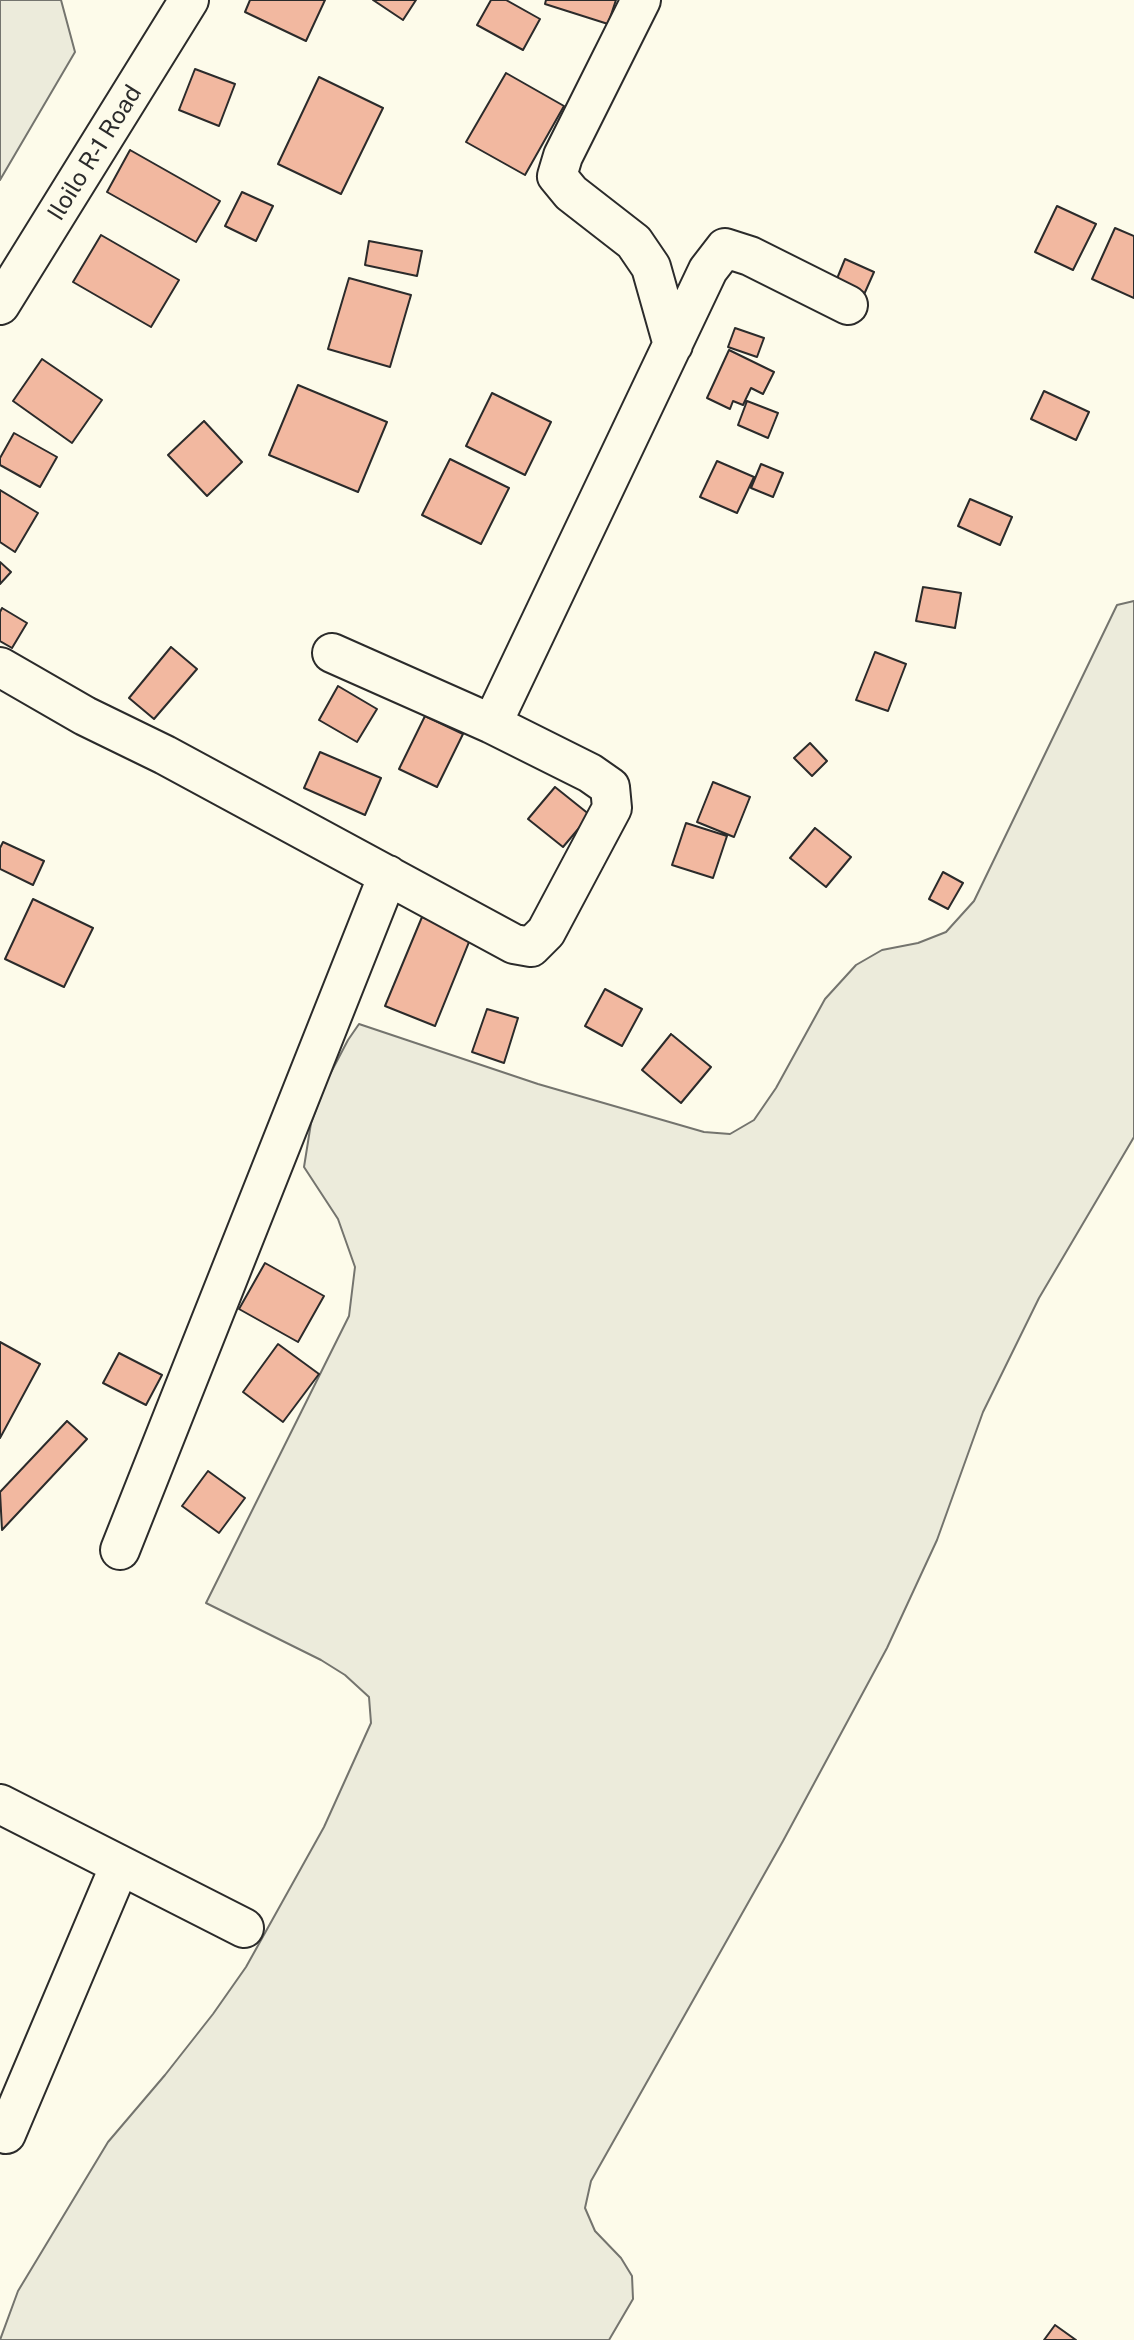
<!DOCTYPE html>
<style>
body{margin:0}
canvas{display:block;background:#fdfbea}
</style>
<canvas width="1134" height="2340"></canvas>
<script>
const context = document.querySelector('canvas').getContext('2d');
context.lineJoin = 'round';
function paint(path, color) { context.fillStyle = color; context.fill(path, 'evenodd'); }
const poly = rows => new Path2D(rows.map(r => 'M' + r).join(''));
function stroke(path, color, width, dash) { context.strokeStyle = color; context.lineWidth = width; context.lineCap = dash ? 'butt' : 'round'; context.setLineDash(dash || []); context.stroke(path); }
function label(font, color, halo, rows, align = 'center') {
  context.font = font + ' "Public Sans",sans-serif'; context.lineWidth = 5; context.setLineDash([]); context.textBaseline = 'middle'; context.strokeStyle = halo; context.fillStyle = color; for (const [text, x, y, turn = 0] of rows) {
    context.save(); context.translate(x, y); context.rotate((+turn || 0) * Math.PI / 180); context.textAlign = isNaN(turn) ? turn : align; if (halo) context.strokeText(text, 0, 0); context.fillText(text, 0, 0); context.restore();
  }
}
const green = poly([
 [0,0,61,0,75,52,0,180,0,0],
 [1134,601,1134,1137,1039,1298,983,1412,937,1540,887,1648,783,1841,591,2181,585,2208,595,2231,621,2258,632,2276,633,2299,609,2340,0,2340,18,2291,108,2142,165,2075,213,2014,246,1967,324,1827,371,1723,369,1697,345,1675,321,1660,206,1603,349,1316,355,1267,338,1219,304,1167,311,1123,328,1078,348,1040,359,1024,538,1084,704,1132,730,1134,754,1120,776,1088,825,999,856,965,882,950,918,943,946,932,974,901,1117,605,1134,601]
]);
const building = poly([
 [250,0,325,0,306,41,245,12,250,0],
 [373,0,416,0,403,20,373,0],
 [491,0,506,0,540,19,523,50,477,25,491,0],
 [546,0,616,0,608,24,545,4,546,0],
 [195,69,235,84,219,126,179,110,195,69],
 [506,73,564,106,525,175,466,142,506,73],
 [319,77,383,108,341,194,278,164,319,77],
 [130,150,220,201,196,242,107,192,130,150],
 [242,192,273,206,256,241,225,226,242,192],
 [1057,206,1096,224,1073,270,1035,252,1057,206],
 [1115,228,1134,236,1134,298,1092,279,1115,228],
 [101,235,179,280,151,327,73,282,101,235],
 [369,241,422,251,417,276,365,265,369,241],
 [845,259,874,272,862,299,834,286,845,259],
 [349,278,411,295,390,367,328,349,349,278],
 [735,328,764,338,757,357,728,347,735,328],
 [729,350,774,372,763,394,751,388,743,405,733,401,730,409,707,398,729,350],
 [42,359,102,400,72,443,13,401,42,359],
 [298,385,387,422,358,492,269,455,298,385],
 [1044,391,1089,412,1076,440,1031,419,1044,391],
 [492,393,551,422,525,475,466,446,492,393],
 [747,401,778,413,768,438,738,425,747,401],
 [204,421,242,462,207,496,168,455,204,421],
 [14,433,57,457,40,487,0,465,0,458,14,433],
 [450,459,509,488,481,544,422,515,450,459],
 [717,461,754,477,737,513,700,497,717,461],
 [761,464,783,473,773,497,751,488,761,464],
 [0,490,38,513,15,552,0,542,0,490],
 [970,499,1012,517,1000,545,958,526,970,499],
 [0,562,11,572,0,584,0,562],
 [923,587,961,593,955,628,916,621,923,587],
 [2,608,27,623,12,648,0,641,0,612,2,608],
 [171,647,197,669,154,719,129,698,171,647],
 [875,652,906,664,888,711,856,700,875,652],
 [338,686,377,709,357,742,319,720,338,686],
 [425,716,463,734,437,787,399,769,425,716],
 [810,743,827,761,812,776,794,758,810,743],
 [320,752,381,778,365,815,304,788,320,752],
 [713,782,750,797,734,837,697,822,713,782],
 [555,787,590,815,563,847,528,819,555,787],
 [686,823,727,836,713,878,672,865,686,823],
 [815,828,851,857,826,887,790,858,815,828],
 [3,842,44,861,33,885,0,869,0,848,3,842],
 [943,872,963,883,948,909,929,899,943,872],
 [33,899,93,928,64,987,5,959,33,899],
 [422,917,471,937,435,1026,385,1006,422,917],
 [605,989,642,1009,622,1046,585,1026,605,989],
 [487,1009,518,1018,504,1063,472,1052,487,1009],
 [671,1034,711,1067,681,1103,642,1070,671,1034],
 [265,1263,324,1296,298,1342,239,1309,265,1263],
 [0,1342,40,1364,0,1438,0,1342],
 [278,1344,319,1374,283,1422,243,1392,278,1344],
 [119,1353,162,1375,146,1405,103,1383,119,1353],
 [67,1421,87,1439,2,1530,0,1492,67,1421],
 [208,1471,245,1498,219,1533,182,1506,208,1471],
 [1055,2325,1076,2340,1044,2340,1055,2325]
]);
const minor = poly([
 [641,0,563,156,557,176,571,193,634,242,651,267,673,345],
 [0,667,85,716,165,755,514,944,531,947,546,932,612,808,610,787,590,773,492,724,332,653],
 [492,724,708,270,725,248,750,256,848,305],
 [120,1550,388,875],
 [0,1804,244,1928],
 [6,2134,120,1865]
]);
const major = poly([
 [0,305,189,0]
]);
const streetNames = [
 ["Iloilo R-1 Road",95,153,-58]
];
paint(green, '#ecebdb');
stroke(green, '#74746e', 2);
paint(building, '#f2b8a0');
stroke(building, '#2b2b2b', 2);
stroke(minor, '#2b2b2b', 42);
stroke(major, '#2b2b2b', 42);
stroke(minor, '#fdfbea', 38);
stroke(major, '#fdfbea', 38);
label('24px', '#2b2b2b', '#fdfbea', streetNames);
</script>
